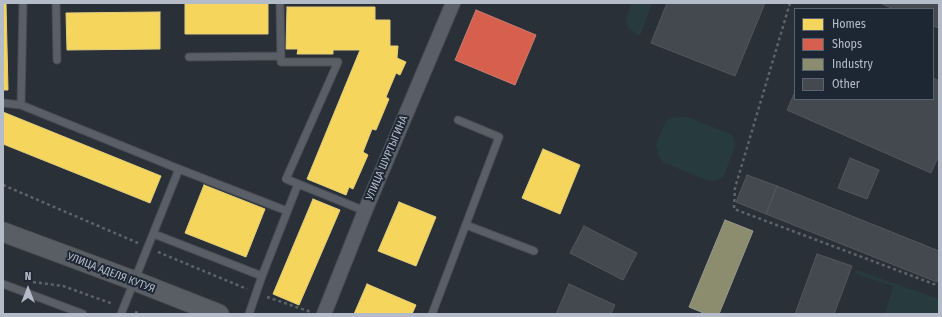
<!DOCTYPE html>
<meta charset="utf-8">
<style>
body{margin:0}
#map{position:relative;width:942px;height:317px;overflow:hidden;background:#2a3038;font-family:"Fira Sans Condensed",sans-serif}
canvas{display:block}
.frame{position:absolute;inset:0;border:4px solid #b4bcc9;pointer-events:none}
.legend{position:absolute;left:794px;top:8px;width:140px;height:92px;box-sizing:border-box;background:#1d2633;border:1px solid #59626f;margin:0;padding:5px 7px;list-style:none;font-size:12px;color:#b4bcc9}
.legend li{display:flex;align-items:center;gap:8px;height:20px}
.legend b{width:20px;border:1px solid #59626f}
.north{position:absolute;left:8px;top:269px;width:40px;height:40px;-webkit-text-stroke:3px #1d2633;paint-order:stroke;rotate:0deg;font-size:11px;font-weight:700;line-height:16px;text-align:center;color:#b4bcc9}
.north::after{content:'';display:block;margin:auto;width:14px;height:18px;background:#b4bcc9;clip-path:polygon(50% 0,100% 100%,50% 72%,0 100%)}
</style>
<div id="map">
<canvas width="942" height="317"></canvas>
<div class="frame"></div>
<ul class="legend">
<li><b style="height:11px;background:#f6d55c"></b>Homes</li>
<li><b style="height:11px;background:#d6604d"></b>Shops</li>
<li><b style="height:11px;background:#8c8c6e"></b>Industry</li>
<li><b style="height:11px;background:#444950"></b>Other</li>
</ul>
<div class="north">N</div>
</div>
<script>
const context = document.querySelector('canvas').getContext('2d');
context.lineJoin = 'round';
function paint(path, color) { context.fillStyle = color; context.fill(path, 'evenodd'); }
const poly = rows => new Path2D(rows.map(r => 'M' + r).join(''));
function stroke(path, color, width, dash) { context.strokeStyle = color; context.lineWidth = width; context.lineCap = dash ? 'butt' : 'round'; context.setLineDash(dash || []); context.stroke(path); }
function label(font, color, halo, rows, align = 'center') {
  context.font = font + ' "Fira Sans Condensed",sans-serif'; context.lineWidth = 4; context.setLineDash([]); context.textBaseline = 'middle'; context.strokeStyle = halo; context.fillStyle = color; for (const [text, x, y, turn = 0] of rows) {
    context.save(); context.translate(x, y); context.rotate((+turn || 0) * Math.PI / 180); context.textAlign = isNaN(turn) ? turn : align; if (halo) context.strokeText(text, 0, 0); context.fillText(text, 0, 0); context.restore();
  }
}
const green = poly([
 [632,3,652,3,640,36,628,28,626,19],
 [678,117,687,117,731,134,734,139,735,146,724,176,718,180,709,181,664,163,658,155,656,144,666,121,671,118],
 [856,270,939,299,939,314,885,314,893,286,854,273]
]);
const homes = poly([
 [3,3,6,3,8,90,3,90,3,3],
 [185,3,268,3,268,34,185,34,185,3],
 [287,7,375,7,375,20,390,20,390,46,398,46,397,58,406,62,400,75,396,73,386,97,389,99,376,130,372,129,363,152,368,155,353,189,349,187,346,195,307,179,360,50,333,50,333,54,297,54,298,49,286,49,287,7],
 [160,12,160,49,67,50,66,13,160,12],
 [3,112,161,176,150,203,3,144,3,112],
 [543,149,580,165,560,214,522,198,543,149],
 [204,185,265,209,246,257,185,233,204,185],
 [313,199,340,210,299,305,273,294,313,199],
 [399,202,436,217,416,266,378,251,399,202],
 [367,284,416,305,412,314,354,314,367,284]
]);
const shops = poly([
 [476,10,536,35,515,85,455,60,476,10]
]);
const industry = poly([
 [725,220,753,231,719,314,706,314,689,307,725,220]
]);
const building = poly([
 [667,3,765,3,735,76,651,43,667,3],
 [880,3,939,3,939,28,933,26,933,9,894,9,880,3],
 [933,78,939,81,939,155,931,173,787,110,795,92,795,99,933,99,933,78],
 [850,158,879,170,867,199,838,188,850,158],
 [747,175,777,186,766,214,736,202,747,175],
 [777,186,939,251,939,275,937,282,766,214,777,186],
 [584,226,637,253,623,280,570,253,584,226],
 [817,254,852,266,834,314,795,314,817,254],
 [569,284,615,305,611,314,556,314,569,284]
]);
const path = poly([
 [790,3,735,188,734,209,939,286],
 [3,185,138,243],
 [158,252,247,289],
 [33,282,63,286,113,304],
 [267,297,311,312],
 [135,312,141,314]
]);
const service = poly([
 [23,3,21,105,179,169,121,314],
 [56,3,57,60],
 [280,3,281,62,338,62,286,179,365,211],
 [189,57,281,56],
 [3,103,21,105],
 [179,169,287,211],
 [466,225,534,251],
 [154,234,262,276,249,314],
 [262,276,298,184],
 [3,284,83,314],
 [432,314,499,137,458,120]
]);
const minor = poly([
 [324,314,365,211,453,3]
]);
const secondary = poly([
 [3,232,135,281,219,314]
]);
const streetNames = [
 ["УЛИЦА ШУРТЫГИНА",387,158,-67],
 ["УЛИЦА АДЕЛЯ КУТУЯ",111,273,21]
];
paint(green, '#273a3e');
paint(homes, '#f6d55c');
stroke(homes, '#e2ce7d', 1);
paint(shops, '#d6604d');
stroke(shops, '#cc7c72', 1);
paint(industry, '#8c8c6e');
stroke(industry, '#989a89', 1);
paint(building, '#444950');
stroke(building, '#52575f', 1);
stroke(service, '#484c53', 9);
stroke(minor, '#484c53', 16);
stroke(secondary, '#484c53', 21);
stroke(path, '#5d636a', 2.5, [3, 3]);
stroke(service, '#5a5e66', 7);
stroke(minor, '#5a5e66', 14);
stroke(secondary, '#595d64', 19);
label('11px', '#b4bcc9', '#1d2633', streetNames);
</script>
